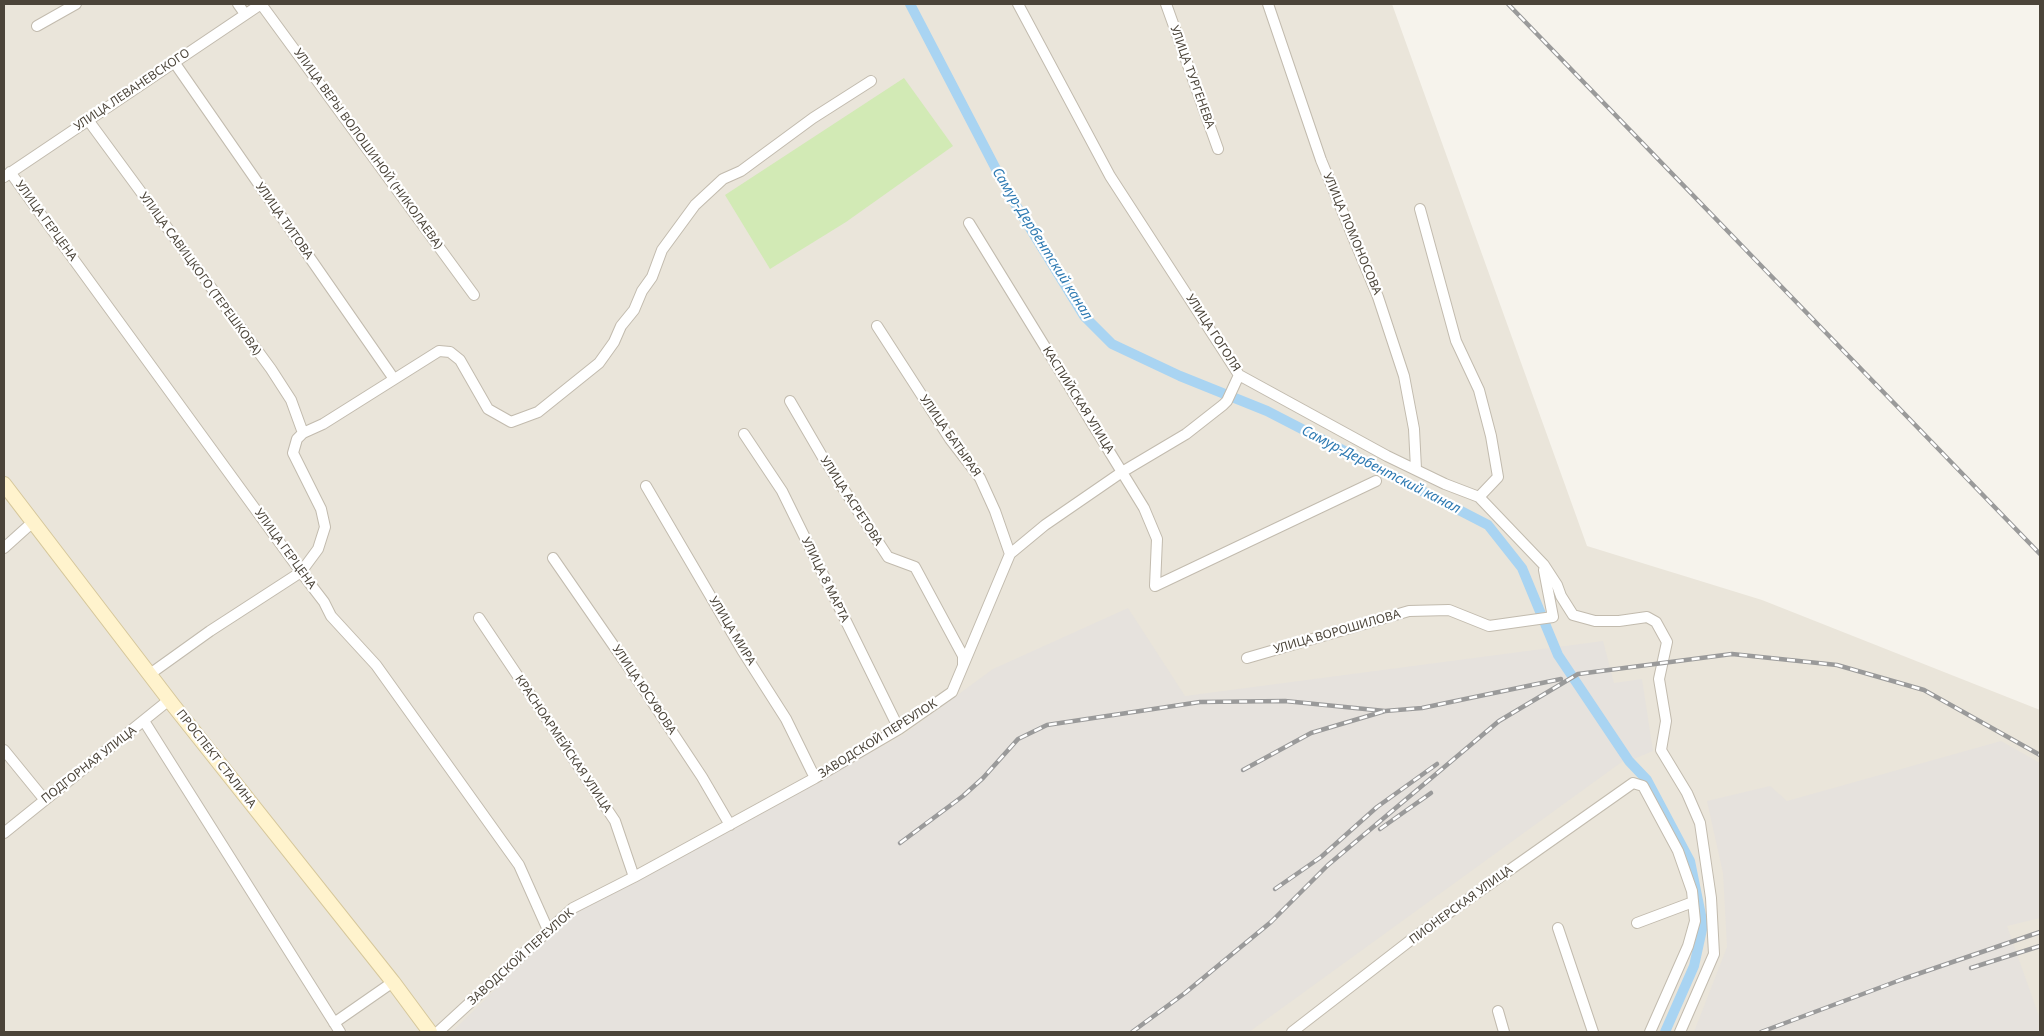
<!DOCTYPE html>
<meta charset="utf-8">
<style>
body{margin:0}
#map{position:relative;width:2044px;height:1036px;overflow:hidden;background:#f6f3ec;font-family:"Noto Sans",sans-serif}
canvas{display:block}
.frame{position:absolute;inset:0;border:5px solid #4b4439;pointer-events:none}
</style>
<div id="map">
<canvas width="2044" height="1036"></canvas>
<div class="frame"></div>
</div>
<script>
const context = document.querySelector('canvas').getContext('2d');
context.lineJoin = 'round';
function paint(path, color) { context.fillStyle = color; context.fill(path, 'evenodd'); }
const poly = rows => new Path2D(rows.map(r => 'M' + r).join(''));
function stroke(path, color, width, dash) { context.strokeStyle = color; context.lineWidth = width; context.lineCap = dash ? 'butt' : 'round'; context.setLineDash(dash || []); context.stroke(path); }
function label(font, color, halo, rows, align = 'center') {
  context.font = font + ' "Noto Sans",sans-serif'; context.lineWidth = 4.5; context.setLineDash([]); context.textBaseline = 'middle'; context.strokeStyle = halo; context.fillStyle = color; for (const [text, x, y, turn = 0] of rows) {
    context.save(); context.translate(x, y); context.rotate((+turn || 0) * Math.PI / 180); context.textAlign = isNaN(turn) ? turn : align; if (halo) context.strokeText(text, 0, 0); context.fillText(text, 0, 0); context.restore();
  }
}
const residential = poly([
 [4,4,1392,4,1587,546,1762,600,2040,710,2040,1032,4,1032]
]);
const industrial = poly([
 [1128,608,1185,696,1603,641,1614,683,1642,679,1653,751,1629,761,1623,761,1249,1032,452,1032,569,916,903,735,993,669],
 [2001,741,2040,763,2040,918,2007,926,2040,1019,2040,1032,1694,1032,1727,947,1723,873,1707,801,1770,786,1787,801]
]);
const green = poly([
 [904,78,953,146,846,222,770,269,725,195]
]);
const canal = poly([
 [910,4,1009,194,1084,316,1112,344,1180,376,1267,411,1488,525,1522,568,1558,655,1629,761,1647,780,1690,861,1703,925,1694,966,1665,1032]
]);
const street = poly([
 [238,4,245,14],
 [261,4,474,295],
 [1018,4,1110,176,1239,375,1387,456,1445,484,1479,497,1544,565,1557,585,1561,596,1573,615,1595,621,1619,621,1647,617,1656,622,1667,642,1659,679,1666,721,1661,750,1687,793,1700,823,1711,898,1714,954,1680,1032],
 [1166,4,1218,149],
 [1268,4,1321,160,1378,297,1404,376,1414,429,1416,469],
 [37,26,76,4],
 [174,62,394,379],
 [88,120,271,369,291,400,303,433],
 [10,172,301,572,324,602,331,616,376,665,519,865,548,930],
 [4,177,261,4],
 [1420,209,1456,341,1479,390,1491,436,1498,477,1479,497],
 [969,223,1144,508,1157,539,1155,586,1376,481],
 [877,326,950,439,980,478,995,511,1010,554],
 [790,401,822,456,888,557,915,567,963,656,963,665],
 [744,434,782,491,899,729],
 [646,486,742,650,786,719,815,778],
 [4,548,34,521],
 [553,558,645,691,702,777,730,825],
 [479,618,615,821,634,877],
 [1247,658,1409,611,1449,610,1489,626,1553,617,1544,570],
 [150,674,210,631,301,572,318,549,325,527,321,509,293,453,297,439,303,433,323,424,439,351,450,352,460,360,488,409,511,422,538,412,599,363,614,342,621,326,634,310,642,291,652,277,662,250,695,205,723,179,741,171,813,118,871,81],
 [144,721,340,1032],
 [4,750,44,799],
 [4,833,169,700,172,704],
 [1637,923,1693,902],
 [1558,928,1593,1032],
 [1498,1011,1504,1032],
 [334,1023,393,982],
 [438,1032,573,908,634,877,815,778,899,729,952,692,1010,554,1045,525,1122,472,1186,434,1223,405,1227,401,1239,375],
 [1292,1032,1416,936,1633,783,1643,786,1678,851,1692,891,1695,921,1688,946,1650,1032]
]);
const secondary = poly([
 [4,484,173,705,393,982,430,1032]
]);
const rail = poly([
 [1508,4,2040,554],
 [1243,770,1311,733,1385,711,1422,708,1561,679],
 [1380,829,1431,793],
 [900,843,963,796,983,778,1018,739,1047,725,1200,702,1285,701,1385,711],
 [1275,889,1321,857,1377,807,1437,764],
 [1971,968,2040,946],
 [1132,1032,1185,993,1271,922,1328,865,1499,721,1578,674,1732,654,1837,665,1924,690,2040,755],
 [1761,1032,1903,979,2040,932]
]);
const streetNames = [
 ["УЛИЦА ТУРГЕНЕВА",1192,77,70],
 ["УЛИЦА ЛЕВАНЕВСКОГО",132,90,-34],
 ["УЛИЦА ВЕРЫ ВОЛОШИНОЙ (НИКОЛАЕВА)",368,149,54],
 ["УЛИЦА ГЕРЦЕНА",46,221,54],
 ["УЛИЦА ТИТОВА",284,221,55],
 ["УЛИЦА ЛОМОНОСОВА",1352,234,67],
 ["УЛИЦА САВИЦКОГО (ТЕРЕШКОВА)",200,274,54],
 ["УЛИЦА ГОГОЛЯ",1213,333,57],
 ["КАСПИЙСКАЯ УЛИЦА",1078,400,58],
 ["УЛИЦА БАТЫРАЯ",950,436,55],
 ["УЛИЦА АСРЕТОВА",851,501,57],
 ["УЛИЦА ГЕРЦЕНА",285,549,54],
 ["УЛИЦА 8 МАРТА",825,580,64],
 ["УЛИЦА МИРА",732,631,59],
 ["УЛИЦА ВОРОШИЛОВА",1337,632,-16],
 ["УЛИЦА ЮСУФОВА",644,690,56],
 ["ЗАВОДСКОЙ ПЕРЕУЛОК",878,739,-32],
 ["КРАСНОАРМЕЙСКАЯ УЛИЦА",563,744,56],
 ["ПРОСПЕКТ СТАЛИНА",216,759,52],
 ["ПОДГОРНАЯ УЛИЦА",89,765,-38],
 ["ПИОНЕРСКАЯ УЛИЦА",1461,905,-36],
 ["ЗАВОДСКОЙ ПЕРЕУЛОК",521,957,-42]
];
const waterNames = [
 ["Самур-Дербентский канал",1042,244,58],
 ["Самур-Дербентский канал",1381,470,27]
];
paint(residential, '#eae5da');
paint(industrial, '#e6e2dd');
paint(green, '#d2eab5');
stroke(canal, '#a9d4f2', 10);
stroke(street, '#c2bbae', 12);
stroke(secondary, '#d6c79b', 16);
stroke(street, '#fff', 10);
stroke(secondary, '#fff3cd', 14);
stroke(rail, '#9a9a9a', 4.5);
stroke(rail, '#fff', 2.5, [8]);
label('12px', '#4b4439', '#fff', streetNames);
label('italic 14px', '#2e7ab2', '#fff', waterNames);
</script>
